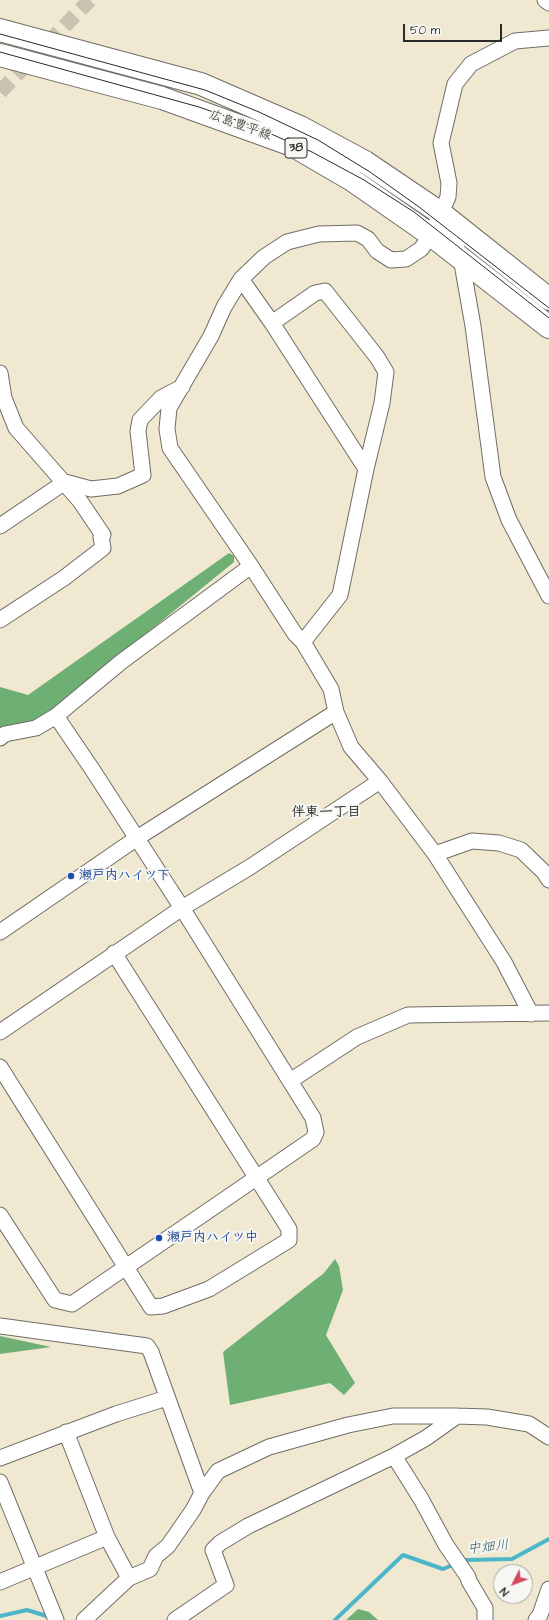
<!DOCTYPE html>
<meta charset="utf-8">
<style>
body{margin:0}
#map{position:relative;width:549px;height:1620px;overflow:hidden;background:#f0e8d1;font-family:"Architects Daughter",sans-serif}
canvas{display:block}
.north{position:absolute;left:493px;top:1564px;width:40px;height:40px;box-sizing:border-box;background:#f6f6f2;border:1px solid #a5a5a2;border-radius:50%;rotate:228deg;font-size:11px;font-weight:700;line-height:16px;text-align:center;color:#2b2b2b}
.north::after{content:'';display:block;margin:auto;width:14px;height:18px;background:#d1495b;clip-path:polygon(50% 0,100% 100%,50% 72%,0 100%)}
.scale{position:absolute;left:403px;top:24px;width:99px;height:18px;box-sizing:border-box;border:2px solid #2b2b2b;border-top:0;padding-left:5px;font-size:12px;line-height:14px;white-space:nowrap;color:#2b2b2b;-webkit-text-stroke:3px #f6f6f2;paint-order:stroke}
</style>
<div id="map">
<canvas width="549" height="1620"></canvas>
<div class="north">N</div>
<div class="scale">50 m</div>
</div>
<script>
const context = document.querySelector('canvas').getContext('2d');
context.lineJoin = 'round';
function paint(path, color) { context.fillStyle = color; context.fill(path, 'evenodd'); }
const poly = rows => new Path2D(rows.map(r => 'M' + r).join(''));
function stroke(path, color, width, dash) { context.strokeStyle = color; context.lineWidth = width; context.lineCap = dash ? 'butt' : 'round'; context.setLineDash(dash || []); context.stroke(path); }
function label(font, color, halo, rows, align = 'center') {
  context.font = font + ' "Architects Daughter","Klee One",sans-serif'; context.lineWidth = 4; context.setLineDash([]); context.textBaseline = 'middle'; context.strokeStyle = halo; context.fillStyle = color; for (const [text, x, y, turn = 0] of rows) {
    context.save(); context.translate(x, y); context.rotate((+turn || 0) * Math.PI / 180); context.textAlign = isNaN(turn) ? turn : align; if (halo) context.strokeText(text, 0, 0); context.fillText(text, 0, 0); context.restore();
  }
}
const forest = poly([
 [229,553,234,556,234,562,39,721,0,731,0,687,28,695],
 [335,1259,339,1266,343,1290,326,1335,355,1383,344,1395,330,1383,230,1405,223,1352,324,1273],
 [0,1336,51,1347,0,1354],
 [358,1609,369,1612,378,1620,346,1620]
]);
const stream = poly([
 [462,1562,466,1560,512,1559,549,1539],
 [0,1616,27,1610,50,1617],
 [335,1620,403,1555,443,1569,455,1564]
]);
const streetTunnel = poly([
 [0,92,90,0]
]);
const street = poly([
 [545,0,549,3],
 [443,216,461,258,473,326,493,477,509,520,549,596],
 [241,279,272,323,366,469],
 [272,323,315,293,325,291,377,357,386,372,382,403,366,469,340,595,303,642],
 [0,373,4,398,16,428,80,501,103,535,101,537,103,548,64,578,0,620],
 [0,526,65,482,91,489,118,486,143,475,138,431,140,420,161,398,182,387],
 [0,738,5,734,36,728,56,716,121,662,251,566],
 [435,854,472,841,499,843,521,850,544,872,549,880],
 [0,932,137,838,336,712],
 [531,1014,504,962,435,854,380,781,351,747,336,712,331,689,303,642,295,634,251,566,170,448,167,429,169,408,211,336,224,307,241,279,264,257,287,242,319,234,357,233,368,239,377,251,391,260,406,259,421,249,431,235,448,197,449,183,441,143,455,84,471,64,515,41,549,38],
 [0,1032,182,908,250,867,380,781],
 [0,1067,151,1307,163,1306,209,1289,289,1240,289,1229,114,953],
 [290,1081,357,1037,408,1015,549,1013],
 [0,1215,55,1300,72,1304,313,1139,316,1132,313,1118,290,1081,182,908,92,769,56,716],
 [0,1326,147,1346,151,1352,202,1493],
 [66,1432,107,1537,129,1578],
 [394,1456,421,1499,446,1545,468,1577,469,1581,485,1608,485,1620],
 [0,1458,116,1414,167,1398],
 [0,1482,56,1620],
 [0,1582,107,1537],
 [84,1620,129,1578,150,1569,156,1556,168,1546,193,1510,202,1493,218,1471,269,1447,348,1425,393,1416,457,1416,487,1417,529,1424,549,1437],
 [175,1620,226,1585,213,1550,220,1543,248,1526,394,1456,426,1438,457,1416],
 [536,1620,540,1615,549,1589]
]);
const primary = poly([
 [0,30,201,84,300,127,365,162,442,214,549,299],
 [0,55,162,98,292,145,352,180,431,235,549,327]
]);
const tram = poly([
 [0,34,205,90,259,112,318,140,370,172,419,207,549,308],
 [0,52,199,107,253,126,312,152,364,180,414,212,549,318]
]);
const markers = [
 [71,876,4,"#1a4fb4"],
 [159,1238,4,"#1a4fb4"]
];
const shields = [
 [296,148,22]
];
const shieldNames = [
 ["38",296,148]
];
const streetNames = [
 ["広島豊平線",240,126,20]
];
const transitNames = [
 ["瀬戸内ハイツ下",79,876],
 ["瀬戸内ハイツ中",167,1238]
];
const neighbourhoodNames = [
 ["伴東一丁目",326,813]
];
const waterNames = [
 ["中畑川",488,1548,-6]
];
paint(forest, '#6eb073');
stroke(stream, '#4cb6c9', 4);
stroke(streetTunnel, '#c9c2b0', 15, [15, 8]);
stroke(street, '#706d65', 17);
stroke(primary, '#706d65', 24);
stroke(street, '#fff', 15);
stroke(primary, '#fff', 22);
stroke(tram, '#2b2b2b', 1);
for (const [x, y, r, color] of markers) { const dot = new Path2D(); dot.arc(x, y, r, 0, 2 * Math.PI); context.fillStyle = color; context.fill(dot); stroke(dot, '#f6f6f2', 1.5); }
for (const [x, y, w] of shields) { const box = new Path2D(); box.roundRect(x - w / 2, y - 10, w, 20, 3); context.fillStyle = '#f6f6f2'; context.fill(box); stroke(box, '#2b2b2b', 1); }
label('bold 12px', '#2b2b2b', null, shieldNames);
label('13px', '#2b2b2b', '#f6f6f2', streetNames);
label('bold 13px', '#164399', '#f6f6f2', transitNames, 'left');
label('bold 14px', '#2b2b2b', '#f6f6f2', neighbourhoodNames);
label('italic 14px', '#375c62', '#f6f6f2', waterNames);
</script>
